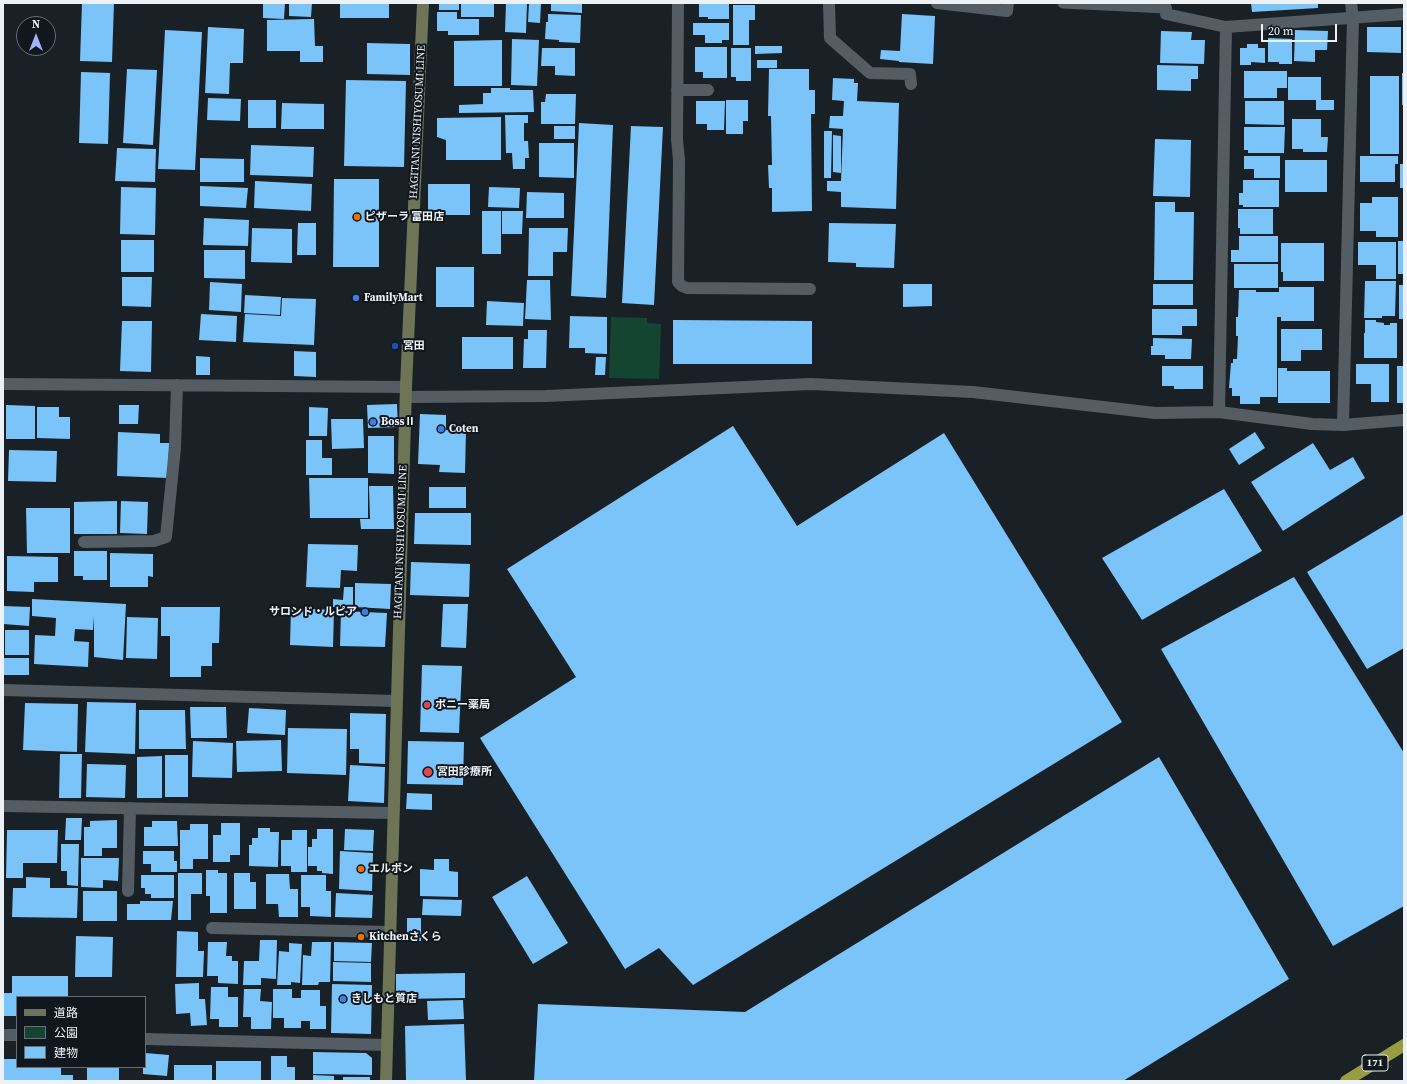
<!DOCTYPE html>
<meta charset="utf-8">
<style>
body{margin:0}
#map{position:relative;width:1407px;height:1084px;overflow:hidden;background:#192026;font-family:"Source Serif 4","Noto Sans JP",serif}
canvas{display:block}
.frame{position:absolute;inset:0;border:4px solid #ecf1f5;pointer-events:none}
.legend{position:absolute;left:16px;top:996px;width:130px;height:72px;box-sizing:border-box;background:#10171d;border:1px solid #686e73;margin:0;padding:5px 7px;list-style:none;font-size:12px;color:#ecf1f5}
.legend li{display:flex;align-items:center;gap:8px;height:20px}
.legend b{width:20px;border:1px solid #686e73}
.north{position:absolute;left:16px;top:16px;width:40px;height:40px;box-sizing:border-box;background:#10171d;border:1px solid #686e73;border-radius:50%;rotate:0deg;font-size:11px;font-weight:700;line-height:16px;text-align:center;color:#ecf1f5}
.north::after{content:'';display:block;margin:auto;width:14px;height:18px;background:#a6b1fc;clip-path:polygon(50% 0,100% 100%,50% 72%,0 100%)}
.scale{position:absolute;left:1261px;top:24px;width:76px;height:18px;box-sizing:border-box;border:2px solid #ecf1f5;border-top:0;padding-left:5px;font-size:12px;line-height:14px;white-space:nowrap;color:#ecf1f5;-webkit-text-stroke:3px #10171d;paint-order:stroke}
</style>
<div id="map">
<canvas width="1407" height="1084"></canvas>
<div class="frame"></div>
<ul class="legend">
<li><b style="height:5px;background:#6d7556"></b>道路</li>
<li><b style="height:11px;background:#144530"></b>公園</li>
<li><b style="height:11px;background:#7ac4f9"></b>建物</li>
</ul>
<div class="north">N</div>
<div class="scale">20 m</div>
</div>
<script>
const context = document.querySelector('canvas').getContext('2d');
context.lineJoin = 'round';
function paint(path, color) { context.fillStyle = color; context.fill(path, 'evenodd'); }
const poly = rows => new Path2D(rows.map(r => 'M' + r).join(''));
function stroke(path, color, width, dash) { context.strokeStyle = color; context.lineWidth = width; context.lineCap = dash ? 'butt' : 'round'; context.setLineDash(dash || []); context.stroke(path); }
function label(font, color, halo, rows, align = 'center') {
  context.font = font + ' "Source Serif 4","Noto Sans JP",serif'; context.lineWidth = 4; context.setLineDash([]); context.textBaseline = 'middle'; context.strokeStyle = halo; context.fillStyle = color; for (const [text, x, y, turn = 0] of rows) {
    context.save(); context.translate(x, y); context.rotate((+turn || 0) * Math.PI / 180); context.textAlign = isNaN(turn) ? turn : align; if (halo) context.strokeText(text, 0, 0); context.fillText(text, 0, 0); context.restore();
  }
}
const green = poly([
 [611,317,647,318,647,323,661,324,659,379,609,378]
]);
const building = poly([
 [82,3,114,3,112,62,80,61],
 [263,3,285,3,284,19,263,18],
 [289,3,312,3,311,17,289,16],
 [340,3,389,3,389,18,340,18],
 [439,3,459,3,459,10,439,10],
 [461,3,494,3,494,17,461,17],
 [506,3,527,3,526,33,505,32],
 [529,3,541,3,540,23,528,22],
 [551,3,582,3,582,13,551,11],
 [699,3,729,3,729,19,708,19,708,17,699,17],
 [1251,3,1318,3,1318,8,1252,12],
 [733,5,755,5,755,20,749,20,749,45,733,45],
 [437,12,457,12,457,19,479,19,479,35,448,35,448,31,437,31],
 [548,14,581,15,580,43,559,42,559,40,545,39,546,22,548,22],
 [902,14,935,16,933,64,899,62,899,61,880,59,881,50,900,51],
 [314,19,315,46,323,46,323,62,300,62,300,51,267,51,267,20],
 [693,23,729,23,729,40,722,40,722,43,705,43,705,35,693,35],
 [208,27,244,29,243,63,230,63,229,94,205,93],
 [1367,27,1401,27,1401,53,1367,52],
 [165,30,202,32,195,170,158,169],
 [1295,30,1328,31,1327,50,1315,50,1315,62,1294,61],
 [1161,31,1192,32,1191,40,1205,40,1204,64,1160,63],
 [1268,38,1292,39,1292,64,1279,64,1279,62,1268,62],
 [512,39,539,40,537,86,511,85],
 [502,40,502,86,454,86,454,41],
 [367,43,410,44,410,75,367,74],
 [1247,44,1258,44,1258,48,1265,48,1265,63,1251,62,1251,65,1240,65,1240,48,1247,48],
 [755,46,782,46,782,53,755,54],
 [695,47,727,47,727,78,703,78,703,72,695,72],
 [542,48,575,48,575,76,555,75,555,66,541,66],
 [731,48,751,48,751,81,736,81,736,77,731,77],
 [757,60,777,60,777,68,757,68],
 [1157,65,1198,66,1198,79,1191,79,1191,91,1157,90],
 [127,69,157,70,153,145,123,143],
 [769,69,809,69,809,90,815,90,815,114,811,114,812,211,772,212,772,188,769,188,768,165,772,165,771,116,768,116],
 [1244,71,1287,71,1287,88,1277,88,1277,98,1244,98],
 [81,72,110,73,108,144,79,143],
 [1402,73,1404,73,1404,105,1402,105],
 [1370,76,1399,76,1399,154,1370,154],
 [1288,77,1321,77,1321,100,1334,100,1334,110,1316,110,1316,100,1288,100],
 [833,78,854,79,854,83,858,83,857,101,899,103,896,209,841,207,841,192,827,191,827,181,841,181,843,129,829,128,830,116,843,116,844,101,832,100],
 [346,80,406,81,404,167,344,166],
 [491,88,510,88,510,90,533,90,534,112,459,113,459,105,483,104,483,93,491,93],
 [546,94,576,94,575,124,541,124,541,102,545,102],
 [208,98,241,99,240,121,207,120],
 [248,100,276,100,276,128,248,128],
 [726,100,748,100,748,121,743,121,743,134,726,134],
 [696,101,725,101,724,130,707,130,707,124,696,124],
 [1245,101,1284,101,1284,125,1245,124],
 [282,103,324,104,324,129,281,129],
 [505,115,528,115,528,123,524,123,524,141,528,141,529,158,525,158,525,169,513,169,512,153,506,153],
 [501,117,501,160,446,160,446,140,437,137,437,118],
 [1292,119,1321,119,1321,137,1328,137,1327,152,1303,152,1303,149,1292,149],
 [579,123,613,125,606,298,571,296],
 [554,126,575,126,575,139,554,139],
 [631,126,663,127,654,305,622,303],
 [1244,127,1285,127,1284,153,1248,153,1248,150,1244,150],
 [824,131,832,131,831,178,824,178],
 [833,135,841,136,841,173,833,172],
 [1155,139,1191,140,1190,197,1153,196],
 [539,143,574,143,574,178,539,177],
 [251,145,314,147,313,177,250,175],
 [117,148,156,149,155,182,115,181],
 [1244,156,1280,156,1280,178,1254,178,1254,169,1244,169],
 [1360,156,1398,156,1398,164,1395,164,1395,182,1360,182],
 [200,158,244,159,244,182,200,182],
 [1285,160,1327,160,1327,192,1285,192],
 [1400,164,1404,164,1404,188,1400,188],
 [334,179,379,179,379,267,333,267],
 [1243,180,1279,180,1279,207,1243,207,1243,205,1239,205,1239,193,1243,193],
 [255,181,312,184,311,211,254,208],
 [428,184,470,184,470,215,428,215],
 [200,186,248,188,246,208,200,206],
 [121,187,156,188,155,235,120,234],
 [489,187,520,188,519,208,488,207],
 [527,192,564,193,564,218,526,218],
 [1372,197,1398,197,1398,237,1376,237,1376,231,1360,231,1360,203,1372,203],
 [1155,202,1175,202,1175,212,1194,212,1193,280,1154,280],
 [1238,209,1273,209,1273,234,1240,234,1240,228,1238,228],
 [482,211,501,211,501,254,482,254],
 [502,211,523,211,522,234,502,234],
 [204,218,249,220,248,246,203,245],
 [298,223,316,223,316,255,297,255],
 [829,223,896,224,894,268,856,267,856,263,828,262],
 [252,228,292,229,292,263,251,262],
 [529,228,568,228,567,252,553,252,553,276,528,276],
 [1239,236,1278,236,1278,262,1231,262,1231,250,1239,250],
 [121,240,154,240,154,272,121,272],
 [1398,241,1404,241,1404,274,1398,274],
 [1358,242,1396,242,1396,279,1376,279,1376,265,1358,265],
 [1281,243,1324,243,1324,281,1283,281,1283,272,1281,272],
 [204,250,245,250,245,279,204,278],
 [1234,264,1278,264,1278,288,1234,288],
 [436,267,474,267,474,307,436,307],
 [122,277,152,277,151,307,122,306],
 [527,280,550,280,551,320,525,319],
 [1365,281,1396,281,1395,316,1382,316,1382,318,1364,318],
 [210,282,242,284,241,312,209,310],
 [903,284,932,284,932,306,903,307],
 [1153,284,1193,284,1193,305,1153,305],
 [1399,285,1404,285,1404,319,1399,319],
 [1279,287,1314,287,1314,321,1281,321,1281,317,1277,317,1277,397,1260,397,1260,404,1240,404,1240,396,1232,396,1232,388,1229,388,1231,363,1233,363,1233,359,1237,359,1238,336,1236,336,1236,317,1238,317,1239,290,1256,290,1256,292,1279,292],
 [245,295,281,297,280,315,244,313],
 [282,298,316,299,314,345,243,342,245,314,281,316],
 [487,301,524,303,523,326,486,325],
 [1152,309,1197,309,1197,326,1182,326,1182,335,1152,335],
 [201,314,237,316,236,342,199,340],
 [570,316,607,317,607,354,585,353,585,348,569,348],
 [673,320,812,321,812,364,673,364],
 [1365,320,1376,320,1376,322,1384,323,1384,325,1390,325,1390,323,1397,323,1397,358,1364,358,1364,333,1365,333],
 [122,321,152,321,151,372,120,371],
 [1281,329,1322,329,1322,350,1301,350,1301,361,1281,361],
 [528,330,547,330,546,368,523,368,524,339,528,339],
 [462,337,513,337,513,369,462,369],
 [1153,338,1192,339,1191,359,1165,359,1165,355,1151,355,1151,346,1153,346],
 [294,351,316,352,316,377,294,376],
 [196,356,210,357,210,375,196,375],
 [596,357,606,357,605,375,595,375],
 [1356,364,1389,364,1389,402,1371,402,1371,384,1356,384],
 [1162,366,1203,366,1203,389,1174,389,1174,386,1162,386],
 [1397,366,1404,366,1404,403,1397,403],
 [1278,368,1287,368,1287,371,1330,371,1330,403,1278,403],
 [397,404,398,427,368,428,367,405],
 [6,405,35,406,35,439,6,439],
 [119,405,139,405,138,424,119,424],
 [37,407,59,407,59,417,70,417,70,439,37,438],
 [309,407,328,408,327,436,309,436],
 [420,414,446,415,446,430,466,430,465,473,439,472,440,465,418,464],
 [331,419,363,419,364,448,332,449],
 [733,426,797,526,944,433,1122,722,693,985,659,948,625,969,480,738,576,677,507,569],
 [118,432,160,434,160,443,169,443,168,478,117,476],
 [1255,432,1265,448,1239,465,1229,449],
 [368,436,394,436,394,474,368,473],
 [306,440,322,440,322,458,332,458,332,475,306,475],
 [1313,443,1330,470,1353,457,1365,478,1283,531,1251,482],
 [9,450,57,451,56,482,8,481],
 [309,478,368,478,368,518,310,518],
 [369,486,393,486,394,529,361,529,360,519,370,519],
 [429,487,466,487,466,508,429,508],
 [1224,489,1262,551,1142,620,1102,558],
 [117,501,117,534,74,534,74,502],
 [121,501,148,502,147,534,120,533],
 [26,508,70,508,70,553,27,553],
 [415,513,471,513,471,545,414,544],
 [1404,514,1404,648,1367,669,1307,572],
 [308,544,358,545,357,571,341,570,340,588,306,587],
 [74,551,107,551,107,580,83,580,83,576,74,576],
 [110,553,153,554,153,577,148,576,148,587,110,587],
 [7,556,58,557,58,582,34,582,34,592,7,591],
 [411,562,470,564,469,597,410,595],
 [1294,577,1404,753,1404,906,1333,946,1161,649],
 [355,583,391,584,390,609,355,607],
 [344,587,353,587,353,608,333,607,333,599,343,600],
 [32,599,126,604,123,660,94,657,94,617,93,630,75,629,74,641,89,642,88,667,34,664,35,635,55,636,56,618,32,616],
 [443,604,468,604,466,648,441,647],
 [3,606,30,607,29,626,3,624],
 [161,607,220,607,219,643,212,643,212,666,201,666,201,677,170,677,170,636,161,636],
 [291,608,334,610,333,647,290,645],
 [341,611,387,613,385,647,340,646],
 [127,617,158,618,157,659,126,658],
 [5,630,29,630,29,655,5,655],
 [3,658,29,658,29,675,4,675],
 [422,665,462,666,459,733,420,732],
 [87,702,136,703,135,754,85,752],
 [25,703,78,704,77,752,23,750],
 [190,707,226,707,227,738,191,738],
 [249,708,286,710,285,735,247,733],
 [139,710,185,710,186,749,139,749],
 [350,713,386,714,385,764,359,763,359,749,350,749],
 [288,728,347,729,346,775,287,773],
 [281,740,282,771,237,772,236,741],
 [193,741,233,743,232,778,192,777],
 [408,741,464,742,463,785,407,784],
 [60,754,82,754,81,798,59,798],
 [165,755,188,755,188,797,165,797],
 [162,756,162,798,137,798,137,757],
 [1159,757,1289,979,1123,1081,534,1081,538,1004,745,1012],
 [87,764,126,765,125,798,86,797],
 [350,765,385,767,384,803,348,801],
 [407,793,432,794,432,810,406,809],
 [66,818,82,818,81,840,65,840],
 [117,820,117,848,102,848,102,856,84,856,84,827,90,827,90,821],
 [152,821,177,821,178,846,144,846,144,827,152,827],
 [221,823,240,823,240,855,230,855,230,862,213,862,213,835,221,835],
 [190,824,208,824,208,859,193,859,193,869,180,869,180,830,190,830],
 [258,828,270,828,270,832,279,832,278,867,249,866,249,845,252,845,252,838,258,838],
 [317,829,333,829,333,874,322,873,322,871,317,871,317,866,308,866,308,847,312,847,312,839,317,839],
 [345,829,374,830,373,851,344,850],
 [7,830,58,830,57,863,23,863,23,878,6,878],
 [292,830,307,830,307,872,291,872,291,866,281,866,281,840,292,840],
 [61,844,79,844,78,886,67,885,67,871,61,871],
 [143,851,174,851,174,861,177,861,177,872,151,872,151,864,143,864],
 [340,851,373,853,372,891,339,889],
 [81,858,119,858,118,881,103,880,103,888,81,887],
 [434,859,449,859,449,871,458,872,458,897,420,896,420,869,434,870],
 [206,870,218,870,218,873,227,873,227,913,210,913,210,896,206,896],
 [178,873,202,873,202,894,191,894,191,920,178,920],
 [234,873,250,873,250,882,256,882,256,909,234,909],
 [266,874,289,874,290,889,298,889,298,917,279,917,278,904,266,904],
 [141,875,174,875,174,898,151,898,151,894,145,894,145,888,141,888],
 [301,875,326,875,326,891,331,891,331,917,310,916,310,907,301,907],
 [527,876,568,943,533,964,492,897],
 [26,877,50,878,50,888,78,888,77,918,12,917,13,888,26,888],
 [83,891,117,891,117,921,83,921],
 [336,893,373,895,372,918,335,917],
 [423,899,462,900,461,916,422,915],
 [140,901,173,901,171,920,127,920,127,904,140,904],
 [407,918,421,918,421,941,407,941],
 [177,931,198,932,198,951,204,951,203,977,176,977],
 [76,936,113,937,112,977,75,977],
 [260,940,277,940,276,979,261,978,261,985,243,985,244,961,259,961],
 [208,942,227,942,226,956,232,956,232,961,238,961,238,984,218,983,218,976,207,976],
 [312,942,331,942,330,982,319,982,318,985,302,985,303,955,311,956],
 [334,942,372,943,371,962,334,961],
 [289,943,302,944,300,983,291,982,291,985,277,985,279,951,289,952],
 [333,962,371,963,371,982,333,981],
 [465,973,465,998,396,999,396,974],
 [12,976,68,976,68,997,17,997,17,1016,3,1016,3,993,12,993],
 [199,983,199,999,205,999,207,1025,191,1026,190,1013,176,1014,175,984],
 [332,984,372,985,371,1034,331,1033],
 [211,987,228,987,228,997,238,997,238,1027,219,1027,219,1019,210,1019],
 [244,989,261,989,260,1001,272,1002,271,1029,251,1029,251,1017,243,1017],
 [273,989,292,989,292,998,301,998,301,1002,301,990,320,990,320,1006,326,1006,326,1029,310,1029,310,1021,301,1021,301,1028,284,1028,284,1018,273,1018],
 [463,1000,464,1019,428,1020,427,1001],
 [464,1024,466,1080,406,1081,405,1026],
 [313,1052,366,1053,372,1058,372,1075,313,1074],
 [145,1053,169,1055,167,1076,143,1074,143,1067,145,1067],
 [271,1056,287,1056,287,1067,295,1067,295,1081,271,1081],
 [3,1059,17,1059,17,1067,61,1067,61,1075,73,1075,73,1081,3,1081],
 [216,1061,261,1061,261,1081,216,1081],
 [174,1065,212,1065,212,1081,174,1081],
 [87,1067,119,1067,119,1081,87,1081],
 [313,1075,334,1076,334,1081,313,1081],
 [343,1077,370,1077,370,1081,343,1081]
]);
const service = poly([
 [1063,3,1166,8]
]);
const minor = poly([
 [678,3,677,139,679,160,678,282,682,286,687,288,810,289],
 [829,3,830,38,870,73,910,74,911,84],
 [937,3,1007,11,1008,3],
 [1166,8,1166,14,1226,27,1404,14],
 [677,90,708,90],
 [3,384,406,387],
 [406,397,546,396,811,384,973,392,1155,413,1219,412,1312,424,1343,425,1404,420],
 [1219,412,1226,27],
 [1343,425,1353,19,1351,3],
 [84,542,154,541,166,537,175,448,177,385],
 [3,690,396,701],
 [3,806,392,813],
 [128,891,130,808],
 [212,928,389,932],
 [3,1035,17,1035],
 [145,1039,387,1045]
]);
const secondary = poly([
 [386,1081,406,387,423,3]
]);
const trunk = poly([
 [1346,1081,1404,1045]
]);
const markers = [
 [357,217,4,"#e8710a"],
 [356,298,4,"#3f7fe0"],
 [395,346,4,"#1a4fb4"],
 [373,422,4,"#3f7fe0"],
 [441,429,4,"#3f7fe0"],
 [365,612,4,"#3f7fe0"],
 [427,705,4,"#e0444e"],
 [428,772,5,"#e0444e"],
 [361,869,4,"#e8710a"],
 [361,937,4,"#e8710a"],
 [343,999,4,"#3f7fe0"]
];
const shields = [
 [1375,1063,26]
];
const shieldNames = [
 ["171",1375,1063]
];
const streetNames = [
 ["HAGITANI NISHIYOSUMI LINE",418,122,-87],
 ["HAGITANI NISHIYOSUMI LINE",401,542,-88]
];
const poiNames = [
 ["ピザーラ 富田店",365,217],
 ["FamilyMart",364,298],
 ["宮田",403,346],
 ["BossⅡ",381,422],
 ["Coten",449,429],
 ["サロンド・ルピア",357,612,"right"],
 ["ポニー薬局",435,705],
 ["宮田診療所",437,772],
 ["エルボン",369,869],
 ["Kitchenさくら",369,937],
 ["きしもと質店",351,999]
];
paint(green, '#144530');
paint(building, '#7ac4f9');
stroke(service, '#545d64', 11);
stroke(minor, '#545d64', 12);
stroke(secondary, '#6d7556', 12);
stroke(trunk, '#969d40', 12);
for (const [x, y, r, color] of markers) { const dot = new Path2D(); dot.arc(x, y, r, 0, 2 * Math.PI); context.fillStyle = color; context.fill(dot); stroke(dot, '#10171d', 1.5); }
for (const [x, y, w] of shields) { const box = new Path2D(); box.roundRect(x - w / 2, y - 8, w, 16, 3); context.fillStyle = '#10171d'; context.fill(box); stroke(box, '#ecf1f5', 1); }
label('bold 10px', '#ecf1f5', null, shieldNames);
label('11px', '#ecf1f5', '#10171d', streetNames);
label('bold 11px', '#ecf1f5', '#10171d', poiNames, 'left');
</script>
